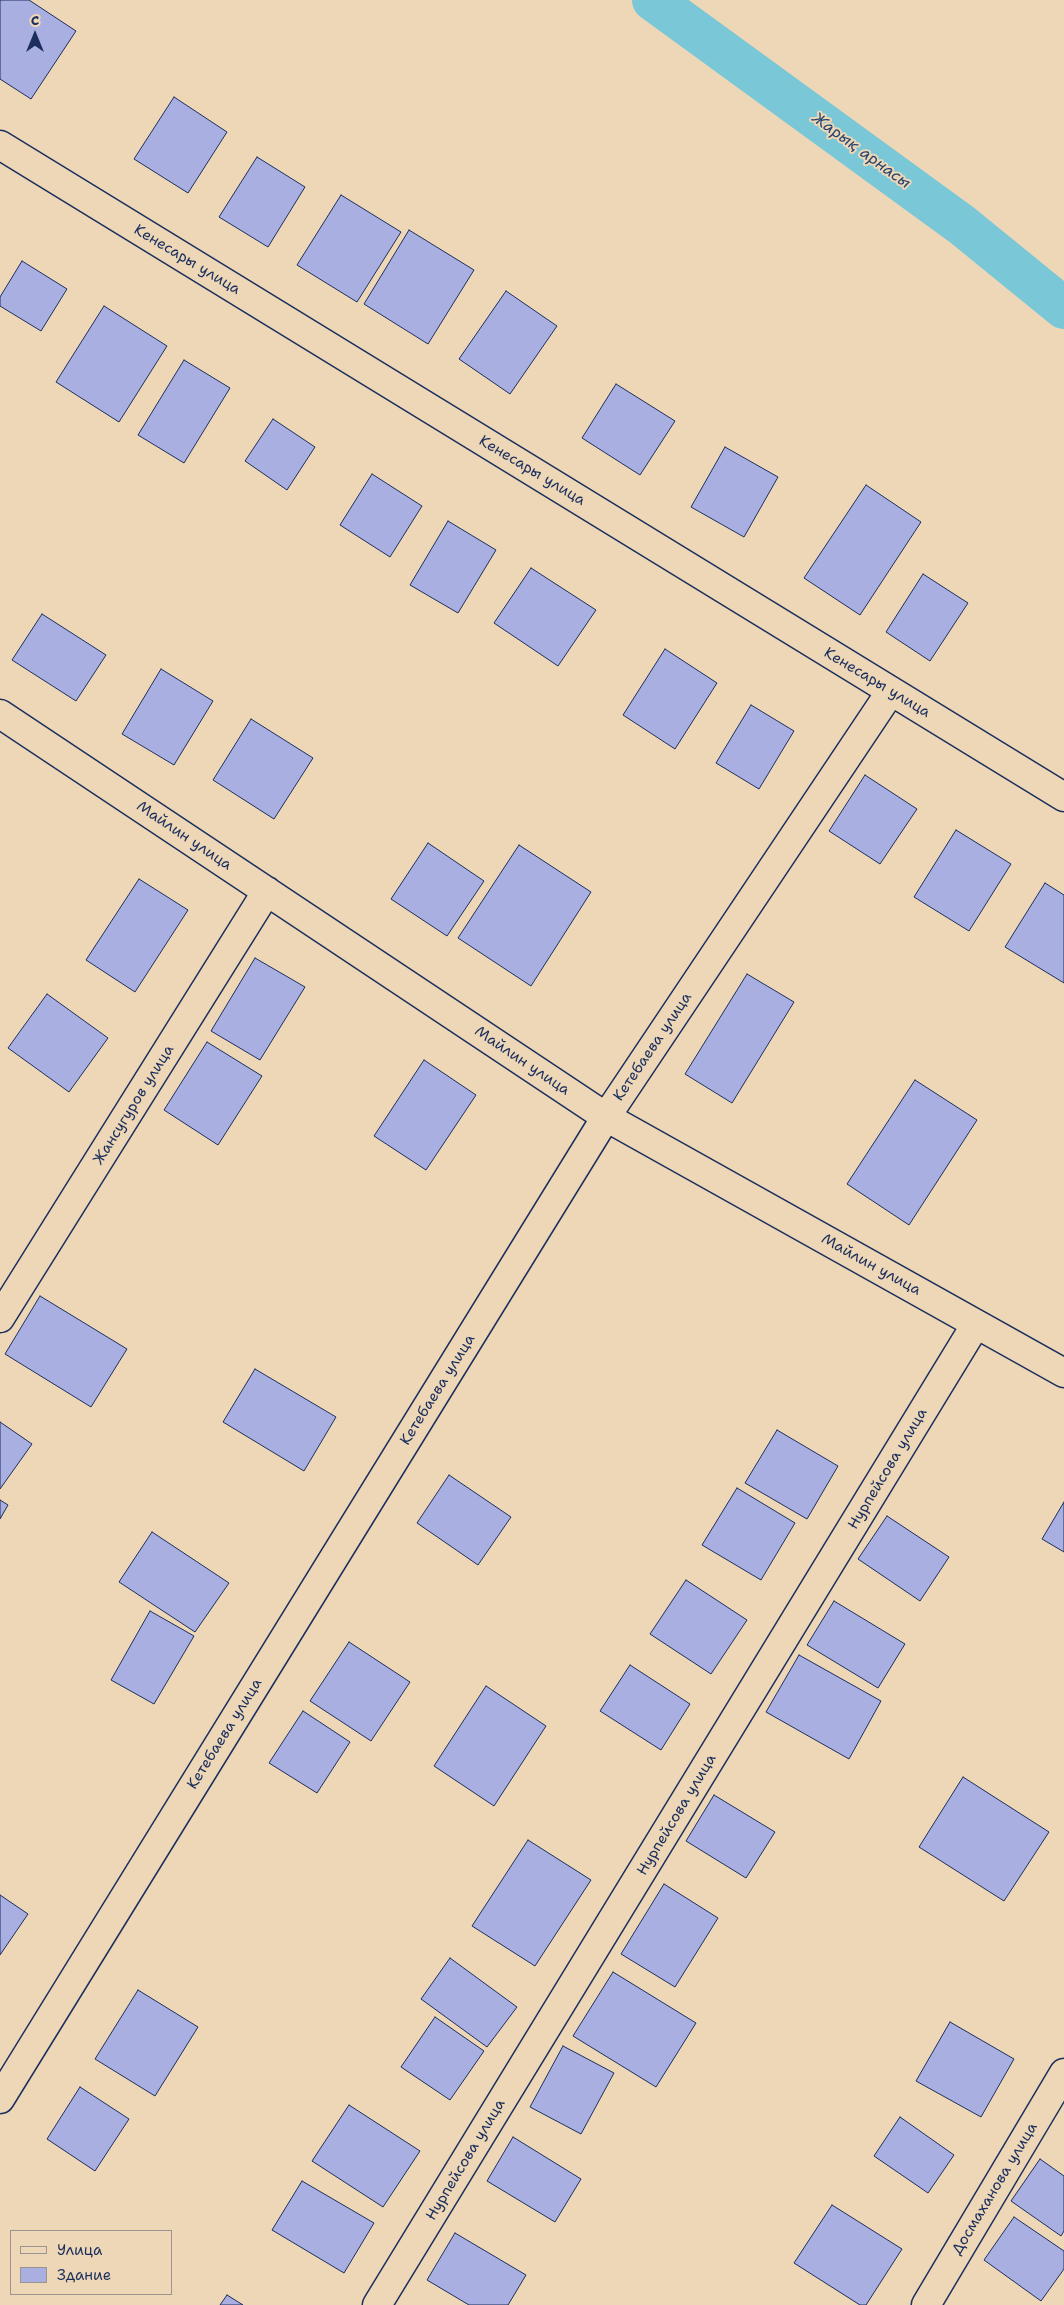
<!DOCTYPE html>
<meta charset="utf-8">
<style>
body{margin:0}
#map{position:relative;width:1064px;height:2305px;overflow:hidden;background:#eed7b6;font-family:"Shantell Sans",sans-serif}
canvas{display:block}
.legend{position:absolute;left:10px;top:2230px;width:162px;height:65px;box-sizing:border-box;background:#eed7b6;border:1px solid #9a9493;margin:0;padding:6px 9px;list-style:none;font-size:15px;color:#1b2f5e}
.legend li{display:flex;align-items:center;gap:10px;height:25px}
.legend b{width:25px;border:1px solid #9a9493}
.north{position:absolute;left:10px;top:10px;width:50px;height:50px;-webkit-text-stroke:4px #eed7b6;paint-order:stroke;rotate:0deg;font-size:14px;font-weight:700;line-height:20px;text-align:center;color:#1b2f5e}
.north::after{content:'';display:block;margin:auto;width:18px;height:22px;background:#1b2f5e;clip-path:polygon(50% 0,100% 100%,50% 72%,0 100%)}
</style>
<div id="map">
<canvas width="1064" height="2305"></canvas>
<ul class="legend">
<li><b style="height:6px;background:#eed7b6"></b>Улица</li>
<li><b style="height:14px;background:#a9afe0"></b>Здание</li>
</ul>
<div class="north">С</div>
</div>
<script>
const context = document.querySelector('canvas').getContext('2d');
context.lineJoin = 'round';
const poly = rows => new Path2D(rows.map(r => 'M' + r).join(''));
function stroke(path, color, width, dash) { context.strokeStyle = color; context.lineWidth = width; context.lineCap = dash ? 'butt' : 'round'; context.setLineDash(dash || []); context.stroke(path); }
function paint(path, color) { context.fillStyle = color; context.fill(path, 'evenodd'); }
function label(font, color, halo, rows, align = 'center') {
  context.font = font + ' "Shantell Sans",sans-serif'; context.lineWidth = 4; context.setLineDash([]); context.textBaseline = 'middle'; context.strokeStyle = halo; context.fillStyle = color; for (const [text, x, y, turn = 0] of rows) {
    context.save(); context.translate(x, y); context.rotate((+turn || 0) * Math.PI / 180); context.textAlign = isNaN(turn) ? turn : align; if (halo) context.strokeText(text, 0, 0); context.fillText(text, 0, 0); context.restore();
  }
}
const canal = poly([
 [653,0,962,225,1064,308]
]);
const building = poly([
 [0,0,29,0,76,31,31,99,0,79,0,0],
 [174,97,227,132,188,193,134,159,174,97],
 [257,157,305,187,268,247,219,217,257,157],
 [341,195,401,232,357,302,297,265,341,195],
 [409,230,474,270,428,344,364,304,409,230],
 [22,261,67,289,41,331,0,306,0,297,22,261],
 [506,291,557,326,510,394,459,359,506,291],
 [104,306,167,346,119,422,56,382,104,306],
 [184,360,230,388,184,463,138,435,184,360],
 [616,384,675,421,640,475,582,438,616,384],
 [273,419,315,447,287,490,245,461,273,419],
 [725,447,778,477,744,537,691,507,725,447],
 [372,474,422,506,390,557,340,525,372,474],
 [866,485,921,522,860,615,804,578,866,485],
 [448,521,496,550,458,613,410,585,448,521],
 [531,568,596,610,558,666,494,623,531,568],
 [923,574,968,603,930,661,886,632,923,574],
 [42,614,106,655,76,701,12,660,42,614],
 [665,649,717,683,675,749,623,715,665,649],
 [161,669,213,701,174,765,122,734,161,669],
 [751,705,794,731,759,789,716,763,751,705],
 [251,719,313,758,274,819,213,780,251,719],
 [865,775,917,809,880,864,829,831,865,775],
 [956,830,1011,864,969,931,914,897,956,830],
 [428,843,484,881,447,936,391,899,428,843],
 [519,845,591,892,531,986,458,938,519,845],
 [139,879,188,910,135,992,86,960,139,879],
 [1045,883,1064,895,1064,983,1005,947,1045,883],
 [255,958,305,987,260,1060,211,1031,255,958],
 [747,974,794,1002,732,1103,685,1074,747,974],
 [47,994,108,1038,69,1092,8,1048,47,994],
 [207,1042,262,1076,218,1145,164,1110,207,1042],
 [424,1060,476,1095,426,1170,374,1136,424,1060],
 [915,1080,977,1120,909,1225,847,1184,915,1080],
 [40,1296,127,1349,91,1407,5,1354,40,1296],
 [255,1369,336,1417,304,1471,223,1422,255,1369],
 [0,1422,32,1444,0,1489,0,1422],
 [777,1430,838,1466,807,1519,745,1483,777,1430],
 [449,1475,511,1517,478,1565,417,1523,449,1475],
 [737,1488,795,1523,761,1580,702,1545,737,1488],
 [0,1500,8,1505,0,1519,0,1500],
 [1064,1502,1064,1552,1042,1539,1064,1502],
 [887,1516,949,1557,920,1601,858,1559,887,1516],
 [152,1532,229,1583,195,1632,119,1582,152,1532],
 [686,1580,747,1620,711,1674,650,1634,686,1580],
 [834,1601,905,1644,878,1688,807,1645,834,1601],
 [150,1611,194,1636,154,1704,111,1680,150,1611],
 [349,1642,410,1682,371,1741,310,1701,349,1642],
 [799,1655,881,1701,849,1759,766,1712,799,1655],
 [630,1665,690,1704,661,1750,600,1711,630,1665],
 [486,1686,546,1726,494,1806,434,1766,486,1686],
 [303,1711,350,1742,317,1793,269,1763,303,1711],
 [963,1777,1049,1832,1004,1901,919,1847,963,1777],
 [714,1795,775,1832,746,1878,686,1841,714,1795],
 [528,1840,591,1880,535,1966,472,1926,528,1840],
 [664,1884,718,1918,675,1987,621,1954,664,1884],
 [0,1895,28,1914,0,1955,0,1895],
 [450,1958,517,2007,487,2047,421,1999,450,1958],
 [613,1972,696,2023,656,2087,573,2036,613,1972],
 [138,1990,198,2027,155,2096,95,2059,138,1990],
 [435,2017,484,2051,450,2100,401,2067,435,2017],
 [950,2022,1014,2059,981,2117,916,2081,950,2022],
 [563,2046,614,2073,581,2134,530,2107,563,2046],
 [80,2087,129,2119,95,2171,47,2139,80,2087],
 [349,2105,420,2151,383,2207,312,2161,349,2105],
 [900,2117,954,2155,928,2193,874,2156,900,2117],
 [513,2137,581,2179,555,2222,487,2181,513,2137],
 [1040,2159,1064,2176,1064,2231,1061,2236,1011,2201,1040,2159],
 [302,2181,374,2223,344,2273,272,2230,302,2181],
 [832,2205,902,2249,866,2305,860,2305,794,2263,832,2205],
 [1014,2217,1064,2251,1064,2269,1041,2301,984,2260,1014,2217],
 [455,2233,526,2275,508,2305,469,2305,427,2280,455,2233],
 [227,2295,243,2305,220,2305,227,2295]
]);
const street = poly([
 [0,145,1064,797],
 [0,714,606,1117,1064,1373],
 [0,1318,267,891],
 [0,2099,606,1117,891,691],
 [377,2305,976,1324],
 [926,2305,1064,2073]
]);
const streetNames = [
 ["Кенесары улица",187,260,31],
 ["Кенесары улица",532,471,31],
 ["Кенесары улица",877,683,31],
 ["Майлин улица",184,836,34],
 ["Кетебаева улица",653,1047,-56],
 ["Майлин улица",522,1061,34],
 ["Жансугуров улица",134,1105,-58],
 ["Майлин улица",871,1265,29],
 ["Кетебаева улица",438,1390,-58],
 ["Нурпейсова улица",888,1469,-59],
 ["Кетебаева улица",225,1734,-58],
 ["Нурпейсова улица",677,1815,-59],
 ["Нурпейсова улица",466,2160,-59],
 ["Досмаханова улица",995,2189,-59]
];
const waterNames = [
 ["Жарық арнасы",861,151,36]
];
stroke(canal, '#79c7d7', 42);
paint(building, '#a9afe0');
stroke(building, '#1b2f5e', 1);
stroke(street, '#1b2f5e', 31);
stroke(street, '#eed7b6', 28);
label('15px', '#1b2f5e', '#eed7b6', streetNames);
label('italic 16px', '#294670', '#eed7b6', waterNames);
</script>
